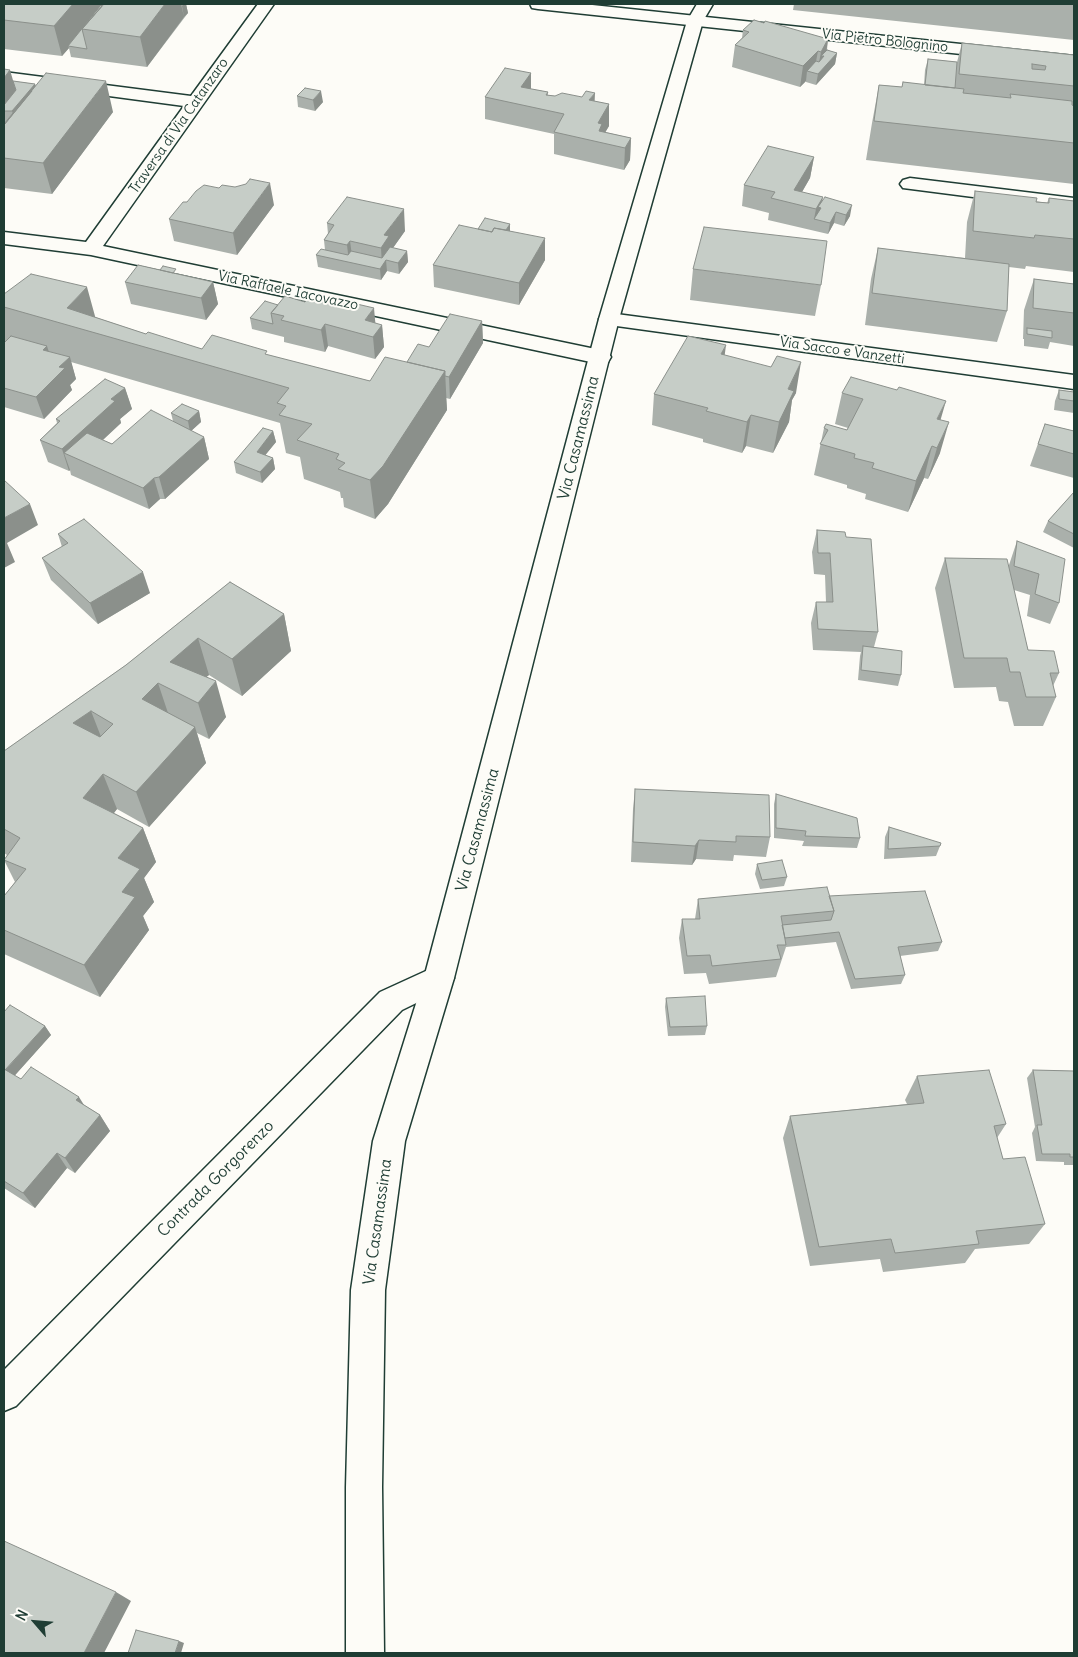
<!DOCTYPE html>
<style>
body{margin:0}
#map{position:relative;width:1078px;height:1657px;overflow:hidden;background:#fdfcf7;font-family:Delius,sans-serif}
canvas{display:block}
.frame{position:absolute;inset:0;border:5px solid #1f3d34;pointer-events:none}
.north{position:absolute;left:10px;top:1597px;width:50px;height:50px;-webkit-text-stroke:4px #fdfcf7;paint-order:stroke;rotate:297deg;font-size:14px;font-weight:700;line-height:20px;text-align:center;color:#1f3d34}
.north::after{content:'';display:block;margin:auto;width:18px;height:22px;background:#1f3d34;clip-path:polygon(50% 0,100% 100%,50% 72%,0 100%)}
</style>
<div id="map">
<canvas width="1078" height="1657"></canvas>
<div class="frame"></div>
<div class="north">N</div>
</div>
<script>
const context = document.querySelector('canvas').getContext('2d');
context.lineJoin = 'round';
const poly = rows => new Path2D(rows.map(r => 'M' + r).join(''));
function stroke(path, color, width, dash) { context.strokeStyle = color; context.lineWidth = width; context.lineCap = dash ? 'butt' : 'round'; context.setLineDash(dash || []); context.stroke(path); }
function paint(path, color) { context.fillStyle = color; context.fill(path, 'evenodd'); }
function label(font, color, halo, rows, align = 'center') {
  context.font = font + ' Delius,sans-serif'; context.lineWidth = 4; context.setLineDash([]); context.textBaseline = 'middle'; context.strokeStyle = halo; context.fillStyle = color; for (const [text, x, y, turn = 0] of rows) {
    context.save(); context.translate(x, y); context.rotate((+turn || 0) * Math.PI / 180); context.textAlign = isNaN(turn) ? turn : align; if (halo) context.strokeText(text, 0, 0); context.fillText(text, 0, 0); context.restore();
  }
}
const minor = poly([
 [258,4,274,4,103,246,600,350,608,352,611,357,608,362,600,364,91,255,4,244,4,232,86,242,184,106,4,82,4,72,191,96,258,4],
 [530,4,583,4,1074,56,1074,66,538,9,532,8,530,4],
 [910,178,1074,198,1074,210,903,188,900,184,903,180,910,178],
 [609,313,1074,375,1074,389,602,324,599,319,602,314,609,313],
 [439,965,449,969,454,978,449,987,402,1010,16,1406,4,1411,4,1370,380,992,439,965]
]);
const major = poly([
 [697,4,713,4,703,21,619,319,454,978,405,1141,385,1290,382,1487,384,1653,346,1653,346,1487,351,1290,373,1141,424,978,599,319,687,21,697,4]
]);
const wall = poly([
 [4,4,102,6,104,4,186,4,188,13,147,67,71,57,69,48,62,56,4,49],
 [794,4,1074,4,1074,40,793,10],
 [743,30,828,39,827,50,837,53,835,64,816,85,806,82,806,81,800,87,732,67,735,45,742,38],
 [962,43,1074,55,1074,184,866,160,872,123,879,85,902,87,903,82,924,85,925,70,928,59,957,62],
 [4,69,13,81,35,84,36,86,113,112,52,194,4,188,4,124,6,122,4,122],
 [531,73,531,89,548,92,548,95,555,96,594,101,609,104,609,126,605,132,631,138,630,160,624,170,554,154,554,134,485,119,485,97],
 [297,96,323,102,315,111,298,107],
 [814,157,810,178,802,192,850,216,844,226,834,223,828,234,768,220,769,213,742,206,744,185],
 [975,191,1047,203,1049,198,1074,201,1074,272,1026,266,1025,269,1009,267,1007,311,997,342,865,325,871,279,878,248,965,258,967,222],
 [274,205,237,255,174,241,169,219],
 [327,223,405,231,393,248,407,251,408,262,399,274,387,271,381,280,318,267,316,255,325,250,324,240,328,234],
 [510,224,510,231,545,260,519,305,434,287,433,265,478,229],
 [693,269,821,285,815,316,690,300],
 [177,274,213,282,218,304,206,320,131,304,125,282],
 [1034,279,1074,284,1074,346,1050,342,1048,349,1024,346,1024,339,1023,339,1024,310],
 [4,294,95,317,146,334,202,349,268,355,370,381,407,362,429,347,482,321,483,343,450,399,446,398,447,410,388,504,375,519,344,507,343,498,341,498,340,492,304,479,300,457,286,453,280,423,71,362,76,379,70,385,72,390,44,419,4,407,4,343,5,342,4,339],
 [278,305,382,325,384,347,375,359,328,346,325,352,284,342,284,337,252,329,250,318],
 [125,388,132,409,120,419,121,423,103,440,112,444,173,421,171,413,199,411,201,422,191,431,204,437,209,459,165,499,160,499,149,509,71,475,70,470,69,471,48,462,40,440,57,423,56,419],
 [1059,390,1074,392,1074,413,1054,410,1055,401],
 [796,393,792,400,789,422,773,453,746,446,742,453,703,442,703,439,652,425,654,394],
 [842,393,941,420,940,453,928,479,924,478,908,512,865,499,866,494,847,488,847,485,814,475,824,428,847,430,848,428,835,424],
 [1045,424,1074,431,1074,478,1030,466],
 [273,431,276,442,265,455,273,458,275,469,262,483,236,473,234,462],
 [1074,492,1074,548,1043,532,1048,521],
 [817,530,846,537,878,632,874,647,901,675,898,686,858,680,860,656,861,652,813,650,811,623,816,602,826,602,825,575,814,574,812,552],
 [58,534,150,593,98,624,51,580,42,558,62,547],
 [1017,541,1059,603,1050,624,1027,616,1030,595,1014,590,1028,650,1059,673,1053,686,1056,697,1043,726,1014,726,1008,702,999,701,996,687,954,688,935,588,945,558,1009,565],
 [230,582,284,614,291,651,242,696,209,675,206,677,226,717,209,739,197,733,206,763,149,827,117,809,114,813,143,828,156,862,144,878,154,902,143,916,149,930,100,997,4,954,4,896,15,882,4,860,7,855,4,853,4,751,126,665],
 [635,789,770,837,766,857,734,855,733,861,696,859,692,865,631,862,633,809],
 [776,794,860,838,857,848,802,846,804,841,774,838,774,804],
 [889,827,940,846,936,856,884,859,885,837],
 [757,864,787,877,784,886,760,889,755,874],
 [829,896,942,942,938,951,900,956,905,975,901,984,851,989,836,942,786,947,776,977,709,984,706,973,684,974,679,938,682,919,695,919,698,899],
 [666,998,707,1026,705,1035,668,1036,665,1007],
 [4,1012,45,1026,51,1035,14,1076,21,1079,84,1105,100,1115,110,1131,75,1173,67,1168,35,1208,4,1188],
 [1033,1070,1074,1071,1074,1165,1064,1165,1064,1162,1036,1161,1032,1133,1035,1127,1027,1078],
 [917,1076,1006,1124,997,1138,1003,1159,1045,1224,1029,1244,975,1249,965,1263,883,1272,880,1259,810,1266,783,1138,790,1116,907,1104,905,1100]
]);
const shadedWall = poly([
 [73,4,101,4,102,8,68,46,69,48,62,56,54,26],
 [165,4,181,4,184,17,147,67,140,37],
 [184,4,186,4,188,13,184,17,182,6],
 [828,39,825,61,817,73,821,52],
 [818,51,814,72,807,71,806,81,800,87,803,66],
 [837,53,835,64,816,85,818,74],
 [10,70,19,101,4,111,4,78],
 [531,73,531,95,521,87],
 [106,81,113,112,52,194,43,163],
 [35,84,38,95,16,123,12,111],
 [321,91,323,102,315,111,313,100],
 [595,93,594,115,589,100],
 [609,104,609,126,602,138,598,142,598,123],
 [631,138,630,160,624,170,625,148],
 [814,157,810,178,795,204,794,190],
 [270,183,274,205,237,255,233,233],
 [823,197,819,219,814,219,816,209],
 [852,205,850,216,844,226,846,215],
 [404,209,405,231,390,252,386,260,387,271,381,280,380,269,382,266,381,248,384,235],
 [836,212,834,223,828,234,830,223],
 [510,224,510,235,502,237],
 [545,238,545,260,519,305,519,283],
 [350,241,353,263,349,262,347,245],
 [407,251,408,262,399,274,398,263],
 [213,282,218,304,206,320,201,298],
 [87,287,98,327,67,308],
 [374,308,376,330,365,320],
 [482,321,483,343,450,399,449,377],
 [325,324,328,346,325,352,321,330],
 [382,325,384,347,375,359,373,337],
 [726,345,722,376,721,354],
 [47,346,54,368,43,350],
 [70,357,76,379,70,385,72,390,44,419,36,397,59,367],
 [801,362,796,393,792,400,789,422,773,453,779,422,788,389],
 [445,371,447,410,388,504,375,519,370,480],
 [125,388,132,409,120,419,121,423,81,460,64,453,70,470,69,471,62,449,111,399],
 [946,401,937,432,937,419],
 [199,411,201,422,190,432,188,421],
 [751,415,746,446,742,453,747,422],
 [949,422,940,453,928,479,937,448],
 [273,431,276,442,259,463,257,452],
 [204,437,209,459,165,499,159,477],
 [932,446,924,478,908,512,916,481],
 [273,458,275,469,262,483,260,472],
 [154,478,160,499,149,509,143,488],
 [30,504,38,525,7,543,15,562,4,568,4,518],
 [143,572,150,593,98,624,90,603],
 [284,614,291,651,242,696,232,659],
 [198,638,209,675,184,696,170,662],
 [216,681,226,717,209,739,198,703],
 [158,683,170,719,142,699],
 [91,711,105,747,73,723],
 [195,727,206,763,149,827,136,792],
 [103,774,117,809,98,833,83,798],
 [143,828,156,862,144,878,154,902,143,916,149,930,100,997,84,965,122,892,118,858],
 [699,840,696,859,692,865,695,846],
 [45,1026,51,1035,9,1082,4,1072],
 [79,1097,89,1113,76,1100],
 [100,1115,110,1131,75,1173,65,1158],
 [57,1153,67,1168,35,1208,23,1193],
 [116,1592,131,1601,104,1653,84,1653],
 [179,1641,184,1643,181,1653,175,1653]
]);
const building = poly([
 [4,4,73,4,54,26,4,20,4,4],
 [104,4,165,4,140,37,82,29,104,4],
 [101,5,102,6,82,29,87,49,68,46,101,5],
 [754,20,764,23,765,21,828,39,821,52,818,51,803,66,735,45,749,32,743,30,754,20],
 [962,43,1074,55,1074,86,959,74,962,43],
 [1032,64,1046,66,1045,70,1032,69,1032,64],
 [827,50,837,53,818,74,807,71,816,61,819,62,824,56,821,56,827,50],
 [928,59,957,62,955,88,925,85,928,59],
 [505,68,531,73,521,87,548,92,546,95,555,96,562,93,582,97,586,91,595,93,589,100,609,104,598,123,602,124,599,131,631,138,625,148,554,132,564,114,485,97,505,68],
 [4,69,10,70,4,78,4,69],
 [46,73,106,81,43,163,4,158,4,125,46,73],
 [13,81,35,84,12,111,4,111,4,105,16,90,13,81],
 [903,82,964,89,963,93,1011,98,1010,94,1072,101,1072,105,1074,106,1074,143,874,121,879,85,902,87,903,82],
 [305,88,321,91,313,100,297,96,305,88],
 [31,91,32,91,4,125,4,124,31,91],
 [768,146,814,157,794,190,823,197,816,209,771,198,775,192,744,185,768,146],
 [250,179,270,183,233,233,169,219,183,202,187,202,196,191,204,185,219,188,222,185,235,187,246,184,250,179],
 [975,191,1037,198,1036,202,1049,203,1049,198,1074,201,1074,239,1035,235,1034,238,973,231,975,191],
 [347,197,404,209,384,235,389,236,381,248,350,241,347,245,324,240,334,225,327,223,347,197],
 [825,197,852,205,846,215,836,212,830,223,814,219,821,208,818,207,825,197],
 [485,218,510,224,506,230,494,228,492,232,478,229,485,218],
 [459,225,492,232,494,228,545,238,519,283,433,265,459,225],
 [704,227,827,241,821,285,693,269,704,227],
 [390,247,407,251,398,263,386,260,380,269,316,255,321,249,348,255,351,251,382,258,390,247],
 [878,248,1009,264,1007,311,872,293,878,248],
 [138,265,213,282,201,298,125,282,138,265],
 [163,266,176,269,173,273,160,270,163,266],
 [31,274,87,287,67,308,146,334,148,332,202,349,212,335,267,351,265,354,370,381,385,357,445,371,383,466,370,480,338,469,345,463,336,459,339,454,297,440,312,424,279,415,286,406,277,403,289,388,4,307,4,294,31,274],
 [1034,279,1074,284,1074,313,1033,308,1034,279],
 [285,296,305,302,308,298,339,306,344,301,374,308,365,320,382,325,373,337,325,324,321,330,281,320,284,316,271,313,285,296],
 [265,301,278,305,271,313,273,324,250,318,265,301],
 [450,314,482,321,449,377,445,376,445,371,407,362,418,344,429,347,450,314],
 [1027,328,1052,331,1052,338,1027,334,1027,328],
 [11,336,47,346,43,350,70,357,59,367,65,368,36,397,4,388,4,343,11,336],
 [688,336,726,345,721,354,771,367,777,356,801,362,788,389,794,391,779,422,751,415,747,422,706,411,708,408,654,394,688,336],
 [851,377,897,390,899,387,946,401,937,419,949,422,937,448,932,446,916,481,872,468,874,463,854,458,855,454,820,444,828,430,824,428,826,424,847,430,863,399,842,393,851,377],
 [105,379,125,388,111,399,115,401,62,449,40,440,60,421,56,419,105,379],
 [1059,390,1074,392,1074,401,1059,399,1059,390],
 [182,404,199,411,188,421,171,413,182,404],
 [151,410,204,437,159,477,154,478,143,488,64,453,87,433,112,444,151,410],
 [1045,424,1074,431,1074,454,1038,444,1045,424],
 [263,428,273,431,257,452,273,458,260,472,234,462,263,428],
 [4,480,30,504,4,518,4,480],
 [1074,492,1074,534,1048,521,1074,492],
 [84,519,143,572,90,603,42,558,68,543,58,534,84,519],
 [817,530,845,532,846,537,871,539,878,632,818,629,816,602,833,602,830,553,818,553,817,530],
 [1017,541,1065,559,1059,603,1035,594,1039,574,1014,566,1017,541],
 [945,558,1007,559,1028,650,1054,651,1059,673,1050,673,1056,697,1026,697,1020,672,1010,672,1007,658,964,658,945,558],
 [230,582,284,614,232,659,198,638,170,662,216,681,198,703,158,683,142,699,195,727,136,792,103,774,83,798,143,828,118,858,140,869,122,892,135,897,84,965,4,930,4,896,26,869,4,860,20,838,4,829,4,751,126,665,230,582],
 [91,711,113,724,100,737,73,723,91,711],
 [863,646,902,651,901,675,861,670,863,646],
 [635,789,769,795,770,837,736,836,736,842,699,840,695,846,633,842,635,789],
 [776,794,857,818,860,838,805,836,806,831,776,828,776,794],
 [889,827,941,843,940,846,888,849,889,827],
 [782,860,787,877,762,880,757,864,782,860],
 [827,887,834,911,781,916,786,945,777,945,781,959,712,966,710,955,687,956,682,919,700,919,698,899,827,887],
 [925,891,942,942,898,947,905,975,855,979,839,932,785,938,782,925,831,920,834,911,829,896,925,891],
 [705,996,707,1026,670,1027,666,998,705,996],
 [10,1005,45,1026,5,1070,4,1069,4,1012,10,1005],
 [31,1067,79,1097,76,1100,100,1115,65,1158,57,1153,23,1193,4,1181,4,1069,21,1079,31,1067],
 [989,1070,1006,1124,994,1126,1003,1159,1025,1157,1045,1224,976,1231,979,1244,895,1253,891,1239,819,1247,790,1116,924,1103,917,1076,989,1070],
 [1033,1070,1074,1071,1074,1157,1070,1157,1070,1154,1042,1154,1037,1125,1042,1125,1033,1070],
 [4,1541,116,1592,84,1653,4,1653,4,1541],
 [136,1630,179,1641,175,1653,128,1653,136,1630]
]);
const farStreetnames = [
 ["Via Pietro Bolognino",885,41,6],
 ["Traversa di Via Catanzaro",179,126,-55],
 ["Via Raffaele Iacovazzo",288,291,12],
 ["Via Sacco e Vanzetti",842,351,8]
];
const streetNames = [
 ["Via Casamassima",579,438,-76],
 ["Via Casamassima",478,830,-75],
 ["Contrada Gorgorenzo",216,1179,-45],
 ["Via Casamassima",378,1222,-82]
];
stroke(minor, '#1f3d34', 3);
stroke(major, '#1f3d34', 3);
paint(minor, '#fdfcf7');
paint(major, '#fdfcf7');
paint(wall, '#aab0ab');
paint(shadedWall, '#8b908b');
paint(building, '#c6cdc7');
stroke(building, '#8b908b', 1);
label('14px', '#1f3d34', '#fdfcf7', farStreetnames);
label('16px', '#1f3d34', '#fdfcf7', streetNames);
</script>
